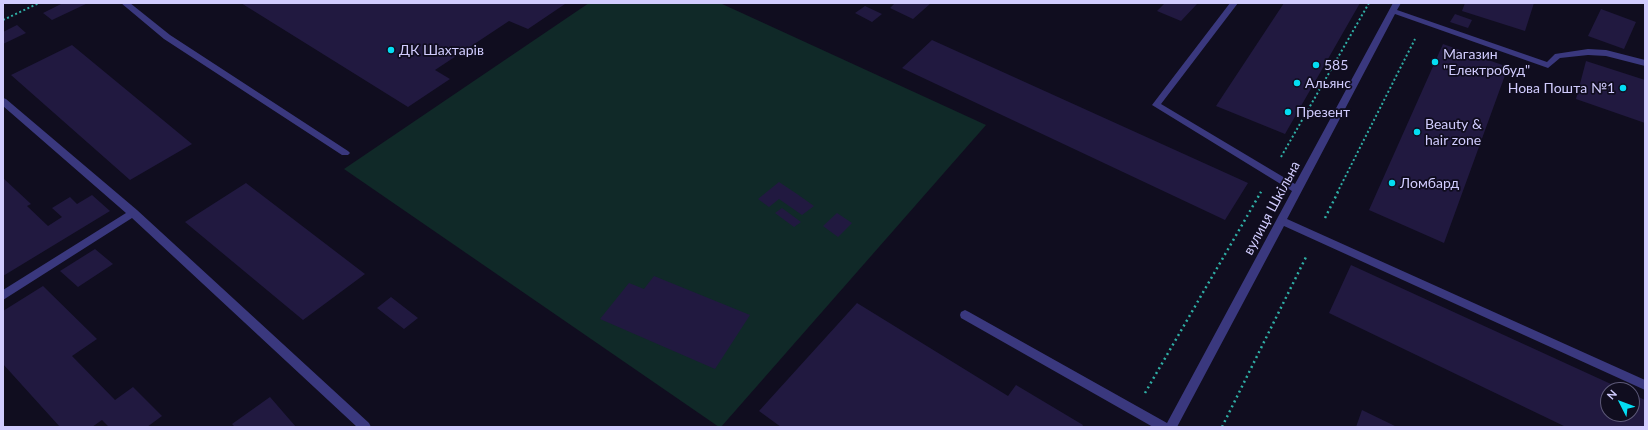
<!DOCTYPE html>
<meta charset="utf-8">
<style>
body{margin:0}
#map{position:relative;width:1648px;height:430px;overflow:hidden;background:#100d1f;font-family:Lato,sans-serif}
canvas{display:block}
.frame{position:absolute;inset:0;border:4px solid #d1ccfe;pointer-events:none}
.north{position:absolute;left:1600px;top:382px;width:40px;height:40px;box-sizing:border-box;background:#100d1f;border:1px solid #5d5978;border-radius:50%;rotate:312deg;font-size:11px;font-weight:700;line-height:16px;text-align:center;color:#d1ccfe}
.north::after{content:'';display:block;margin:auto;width:14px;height:18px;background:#04ddf3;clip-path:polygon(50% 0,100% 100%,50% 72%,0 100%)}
</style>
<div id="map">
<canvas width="1648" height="430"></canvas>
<div class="frame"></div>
<div class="north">N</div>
</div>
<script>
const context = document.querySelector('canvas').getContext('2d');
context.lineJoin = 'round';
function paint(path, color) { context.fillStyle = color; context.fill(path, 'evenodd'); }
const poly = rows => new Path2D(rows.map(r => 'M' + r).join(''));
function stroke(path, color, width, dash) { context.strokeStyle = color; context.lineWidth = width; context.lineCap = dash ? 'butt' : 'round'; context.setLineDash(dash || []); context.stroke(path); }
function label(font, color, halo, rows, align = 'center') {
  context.font = font + ' Lato,sans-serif'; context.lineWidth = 3.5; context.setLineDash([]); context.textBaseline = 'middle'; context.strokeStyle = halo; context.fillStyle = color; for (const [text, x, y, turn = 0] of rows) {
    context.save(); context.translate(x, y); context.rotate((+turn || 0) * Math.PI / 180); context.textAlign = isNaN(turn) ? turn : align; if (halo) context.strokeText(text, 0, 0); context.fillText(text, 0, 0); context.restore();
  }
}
const green = poly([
 [589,3,720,3,986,125,721,427,719,427,344,169]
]);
const building = poly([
 [63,3,88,3,52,20,43,13],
 [241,3,562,3,565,4,528,29,509,21,435,70,450,79,408,107],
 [895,3,931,3,913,19,890,8],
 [1165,3,1196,3,1197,4,1181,21,1157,11],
 [1284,3,1360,3,1285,134,1216,106],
 [1465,3,1534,3,1525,31,1462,11],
 [865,6,882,14,872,22,855,13],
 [1601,9,1636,22,1624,49,1588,36],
 [1455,14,1472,20,1468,28,1450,22],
 [17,25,26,33,3,44,3,32],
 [932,40,1248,183,1225,220,902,68],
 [1443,44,1508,67,1444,243,1369,210],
 [72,45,192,144,130,180,11,75],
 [1586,61,1645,80,1645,123,1576,99],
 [3,178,31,204,27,206,48,226,62,217,52,208,70,197,77,204,92,195,110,211,3,276],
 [779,182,797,194,814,206,802,215,779,199,769,207,758,199],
 [246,183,365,274,303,320,185,222],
 [782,208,801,222,794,227,775,213],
 [837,213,852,223,838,237,823,226],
 [95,249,113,264,78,287,60,271],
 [1351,265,1624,390,1608,390,1608,414,1632,414,1632,394,1645,400,1645,427,1566,427,1329,313],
 [654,276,750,315,715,369,600,319,629,283,644,289],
 [43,286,97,339,72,356,115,400,133,387,162,416,147,427,109,427,102,420,92,427,60,427,3,364,3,311],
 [391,297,418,318,404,329,377,308],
 [857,303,1008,396,1016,385,1083,425,1082,427,781,427,759,411],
 [270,397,296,427,235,427,232,424],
 [1362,410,1397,427,1356,427]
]);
const pathFar1 = poly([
 [3,20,39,3],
 [1281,157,1369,3],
 [1260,193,1261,192],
 [1337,193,1415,39]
]);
const path = poly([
 [1325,218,1338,192],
 [1145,393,1261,192],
 [1222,427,1307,255]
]);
const minor = poly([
 [121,3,130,3,170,35,348,151,350,153,348,155,342,155,164,39,121,3],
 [1230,3,1238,3,1161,104,1295,184,1393,3,1401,3,1397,10,1547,62,1555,54,1588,49,1606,50,1645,60,1645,66,1606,56,1588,55,1560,58,1548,68,1395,14,1287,219,1645,380,1645,390,1284,226,1177,427,1153,427,961,318,960,315,961,312,965,310,969,312,1167,423,1292,191,1152,105,1230,3],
 [3,98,6,99,137,210,369,423,371,427,357,427,132,218,3,300,3,290,126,213,3,106,3,98]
]);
const markers = [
 [391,50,4,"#04ddf3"],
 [1435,62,4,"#04ddf3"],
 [1316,65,4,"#04ddf3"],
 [1297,83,4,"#04ddf3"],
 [1623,88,4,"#04ddf3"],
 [1288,112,4,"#04ddf3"],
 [1417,132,4,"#04ddf3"],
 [1392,183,4,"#04ddf3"]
];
const poiNames = [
 ["ДК Шахтарів",399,50],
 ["Магазин",1443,54],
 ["\"Електробуд\"",1443,70],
 ["585",1324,65],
 ["Альянс",1305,83],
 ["Нова Пошта №1",1615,88,"right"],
 ["Презент",1296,112],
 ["Beauty &",1425,124],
 ["hair zone",1425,140],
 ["Ломбард",1400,183]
];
const streetNames = [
 ["вулиця Шкільна",1272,208,-62]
];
paint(green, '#102928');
paint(building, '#211940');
stroke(pathFar1, '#2fafa6', 2, [2, 2.5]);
stroke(path, '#2fafa6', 2.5, [2, 3.5]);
paint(minor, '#3a387e');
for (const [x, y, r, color] of markers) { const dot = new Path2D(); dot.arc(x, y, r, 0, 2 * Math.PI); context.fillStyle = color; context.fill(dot); stroke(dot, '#100d1f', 1.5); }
label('14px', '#d1ccfe', '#100d1f', poiNames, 'left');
label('14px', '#d1ccfe', '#100d1f', streetNames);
</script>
